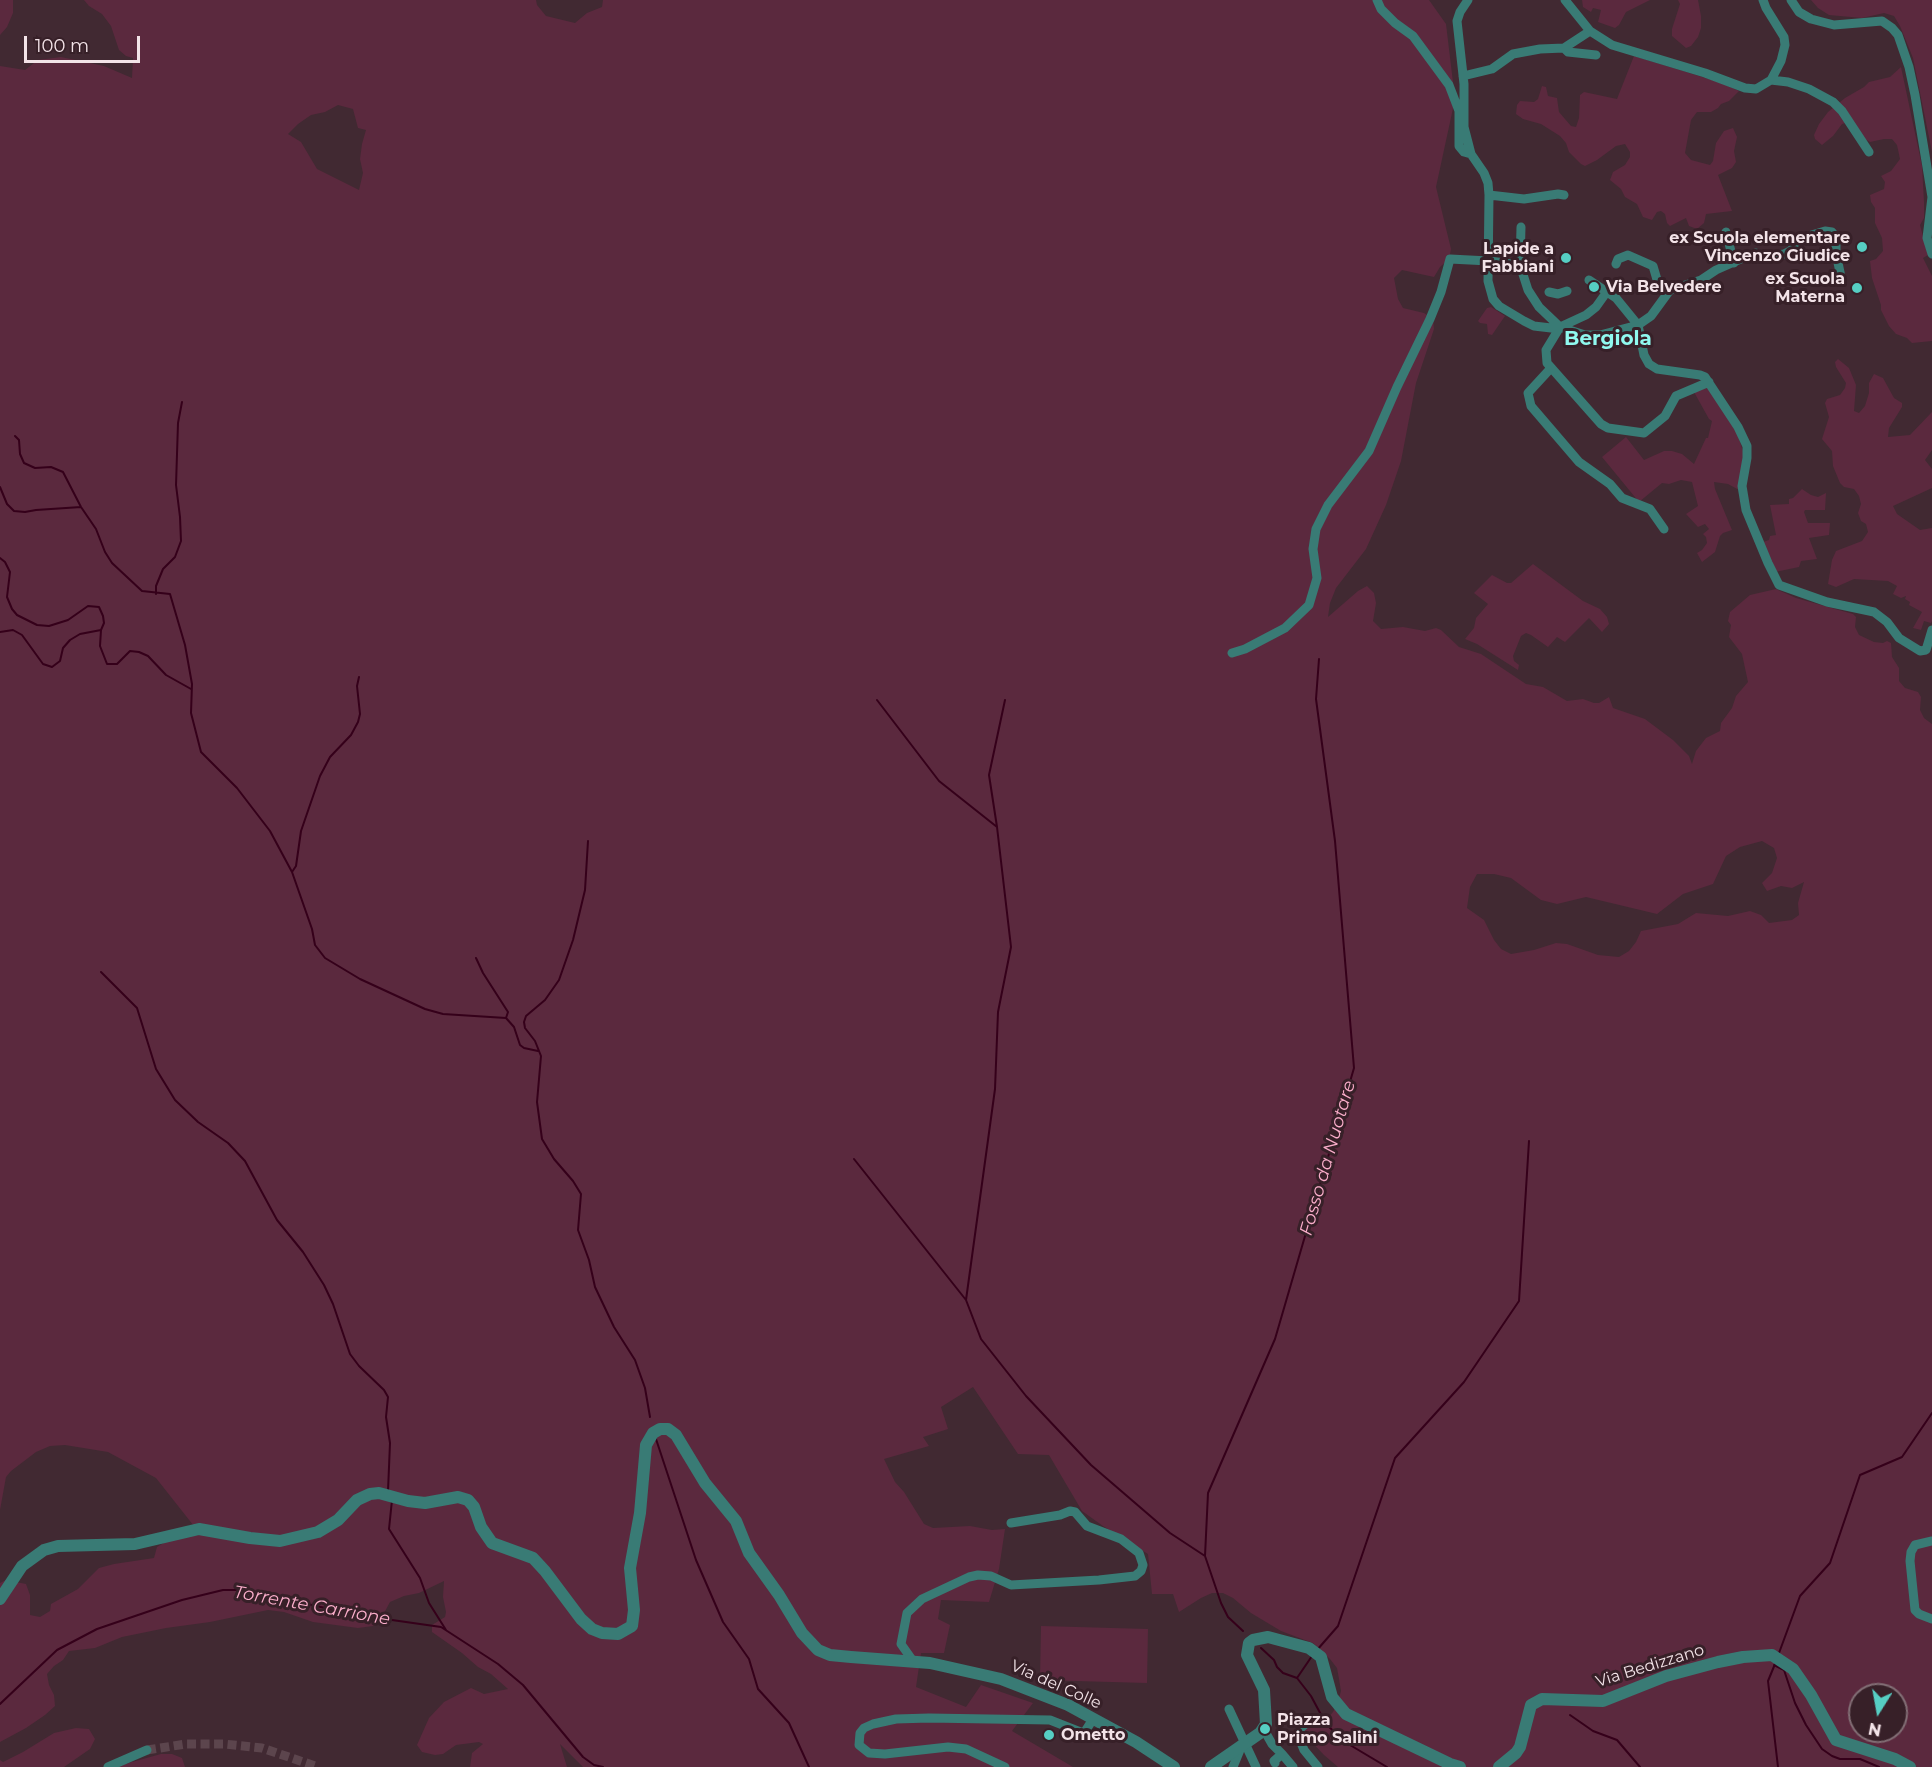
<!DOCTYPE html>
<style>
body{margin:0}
#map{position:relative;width:1932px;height:1767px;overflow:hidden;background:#412932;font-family:Montserrat,sans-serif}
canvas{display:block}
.north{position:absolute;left:1848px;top:1683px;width:60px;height:60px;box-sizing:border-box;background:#372028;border:2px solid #826e75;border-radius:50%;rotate:191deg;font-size:16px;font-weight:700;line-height:24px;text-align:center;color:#f3e3e8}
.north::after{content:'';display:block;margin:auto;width:21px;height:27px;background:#56cec3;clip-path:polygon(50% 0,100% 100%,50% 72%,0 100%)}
.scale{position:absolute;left:24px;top:36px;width:116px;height:27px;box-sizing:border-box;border:3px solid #f3e3e8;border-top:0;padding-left:8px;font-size:18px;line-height:21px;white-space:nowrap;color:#f3e3e8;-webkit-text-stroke:4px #372028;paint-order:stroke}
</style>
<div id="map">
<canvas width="1932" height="1767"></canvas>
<div class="north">N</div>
<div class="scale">100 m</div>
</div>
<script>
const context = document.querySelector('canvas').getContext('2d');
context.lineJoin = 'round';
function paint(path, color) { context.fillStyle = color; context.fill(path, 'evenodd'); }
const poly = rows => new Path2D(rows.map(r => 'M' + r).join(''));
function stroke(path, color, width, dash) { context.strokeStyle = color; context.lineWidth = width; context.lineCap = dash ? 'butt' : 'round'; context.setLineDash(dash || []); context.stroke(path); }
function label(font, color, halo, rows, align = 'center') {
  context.font = font + ' Montserrat,sans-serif'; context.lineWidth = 6; context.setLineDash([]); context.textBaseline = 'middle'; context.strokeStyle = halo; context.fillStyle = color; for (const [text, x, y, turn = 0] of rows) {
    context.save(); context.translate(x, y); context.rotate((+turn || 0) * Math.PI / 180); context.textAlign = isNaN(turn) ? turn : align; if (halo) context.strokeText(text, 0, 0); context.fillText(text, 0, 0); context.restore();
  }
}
const green = poly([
 [0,0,13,0,13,13,7,27,0,35],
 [84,0,536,0,537,5,546,16,575,23,587,13,602,7,603,0,1429,0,1446,24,1455,99,1436,187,1451,249,1449,259,1440,267,1434,277,1402,270,1394,278,1398,299,1403,308,1424,313,1433,319,1434,329,1416,383,1401,461,1386,505,1366,549,1336,588,1330,603,1328,617,1358,591,1367,586,1374,593,1376,603,1373,621,1381,629,1403,627,1425,631,1436,628,1441,630,1459,647,1481,654,1526,684,1543,687,1567,701,1583,699,1594,703,1599,703,1609,697,1613,708,1645,719,1673,740,1689,756,1692,764,1696,751,1706,738,1720,731,1721,723,1732,708,1736,696,1748,682,1742,654,1729,637,1731,625,1728,621,1730,612,1750,595,1776,589,1796,598,1853,614,1856,617,1855,627,1859,635,1874,642,1883,643,1887,641,1891,643,1892,657,1899,668,1899,681,1905,688,1918,692,1921,697,1920,710,1924,718,1932,724,1932,1767,1338,1767,1324,1755,1304,1734,1305,1728,1309,1726,1320,1727,1333,1712,1338,1702,1341,1691,1339,1679,1337,1668,1330,1659,1313,1643,1281,1631,1251,1613,1233,1598,1223,1593,1212,1593,1201,1598,1179,1612,1173,1594,1152,1594,1148,1554,1103,1526,1082,1511,1049,1455,1018,1454,973,1387,941,1407,948,1429,923,1437,929,1446,884,1459,895,1482,904,1492,924,1524,933,1528,970,1526,992,1530,1005,1529,999,1569,989,1602,941,1600,938,1619,950,1625,944,1653,921,1653,916,1687,966,1707,981,1685,1033,1703,1012,1731,1073,1767,583,1767,560,1744,567,1767,470,1767,472,1753,483,1744,479,1742,456,1745,443,1754,435,1755,422,1752,417,1745,429,1718,444,1702,471,1688,484,1694,508,1689,491,1674,478,1667,462,1653,432,1632,432,1625,445,1617,446,1612,443,1597,444,1581,419,1593,404,1596,390,1602,383,1615,373,1626,358,1628,313,1622,284,1612,268,1610,210,1622,166,1628,122,1637,95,1648,69,1651,63,1660,54,1666,47,1674,49,1685,54,1695,55,1706,45,1715,26,1728,0,1742,0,1583,6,1580,26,1584,30,1595,30,1615,40,1617,50,1611,51,1604,78,1589,99,1568,114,1564,154,1558,157,1547,167,1541,186,1536,201,1535,156,1478,108,1452,65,1445,50,1446,36,1452,11,1471,6,1477,0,1510,0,66,25,70,38,60,61,57,104,66,132,78,133,58,126,56,119,50,111,26,102,14,89,6],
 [338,105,353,109,358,128,366,130,362,144,360,159,363,173,359,190,317,169,301,142,288,134,298,124,311,115,325,112],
 [1762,841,1774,848,1777,858,1772,873,1762,883,1767,891,1781,886,1792,888,1804,882,1798,903,1799,915,1792,920,1769,923,1761,915,1750,911,1728,916,1696,913,1678,924,1641,931,1636,942,1629,951,1619,957,1598,955,1567,944,1556,943,1534,950,1511,954,1501,949,1494,940,1484,920,1467,908,1470,887,1477,874,1494,874,1511,878,1541,900,1557,904,1586,897,1657,914,1683,894,1713,884,1726,856,1740,847],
 [1860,1695,1896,1695,1896,1731,1860,1731],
 [1582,0,1650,0,1626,12,1619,25,1615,28,1598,22,1601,10,1593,8,1591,12,1583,7],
 [1678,0,1698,0,1701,16,1701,28,1698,37,1691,46,1686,48,1672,36,1672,29,1680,4],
 [1811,0,1932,0,1932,152,1913,58,1900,26,1894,16,1884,13,1862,18,1829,15,1818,8],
 [1634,56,1722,83,1739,91,1729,101,1721,104,1718,108,1711,112,1697,112,1691,120,1685,153,1691,160,1710,165,1713,161,1716,143,1724,131,1733,128,1737,137,1734,151,1736,162,1732,168,1718,175,1732,211,1706,214,1704,223,1697,229,1689,226,1686,218,1670,226,1667,223,1665,214,1661,211,1657,212,1652,220,1643,217,1637,204,1625,197,1621,189,1610,180,1613,172,1625,165,1630,157,1630,152,1625,144,1616,146,1597,160,1585,166,1581,164,1569,152,1566,143,1560,136,1541,124,1523,119,1516,114,1517,105,1520,101,1534,102,1538,99,1542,86,1546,87,1548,96,1557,98,1559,112,1571,126,1576,127,1579,118,1580,95,1584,92,1617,99],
 [1901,67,1922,166,1924,202,1924,218,1920,225,1928,255,1923,258,1932,276,1932,341,1912,343,1907,338,1896,334,1889,326,1881,310,1881,305,1872,278,1870,261,1876,259,1883,251,1882,238,1875,223,1875,208,1871,202,1870,195,1884,189,1885,182,1881,176,1891,171,1900,159,1897,145,1892,139,1884,139,1870,142,1863,138,1849,122,1842,124,1833,136,1822,145,1815,139,1814,135,1819,124,1828,112,1845,98,1864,87,1869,82,1890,77],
 [1491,307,1505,316,1492,335,1488,334,1487,324,1480,323,1478,321,1487,308],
 [1838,359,1849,368,1856,385,1854,411,1859,413,1865,406,1869,393,1869,383,1874,374,1883,378,1894,398,1902,403,1902,407,1889,428,1888,437,1910,435,1932,412,1932,450,1925,460,1932,469,1932,488,1893,506,1897,514,1920,530,1932,528,1932,621,1931,623,1924,621,1921,630,1913,628,1922,612,1909,605,1910,602,1905,599,1906,596,1901,598,1893,594,1897,586,1888,581,1854,579,1836,587,1828,584,1832,560,1836,551,1862,541,1868,532,1866,524,1861,521,1858,513,1861,504,1859,496,1854,489,1844,487,1840,483,1833,466,1832,451,1822,439,1829,417,1825,403,1827,399,1840,395,1845,388,1846,383,1836,367,1835,362],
 [1709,386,1734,424,1745,457,1739,490,1728,484,1714,482,1715,489,1732,530,1723,533,1720,536,1715,552,1702,562,1697,553,1702,550,1707,543,1706,537,1703,534,1709,529,1705,524,1698,527,1686,514,1698,506,1692,482,1681,480,1669,484,1662,483,1639,502,1602,457,1626,437,1644,460,1664,451,1672,451,1682,454,1694,464,1706,438,1708,438,1712,421,1709,419,1694,392],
 [1802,489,1811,495,1818,497,1826,493,1825,510,1805,510,1804,512,1808,523,1830,523,1829,535,1809,538,1817,559,1801,561,1799,567,1775,572,1763,542,1769,540,1770,536,1776,535,1770,505,1789,504,1789,499,1793,498],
 [1533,564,1583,601,1600,609,1607,617,1609,624,1602,632,1589,618,1565,642,1557,637,1548,647,1531,635,1526,633,1521,636,1513,656,1514,661,1519,665,1518,670,1477,644,1465,639,1474,628,1476,618,1488,604,1474,593,1492,575,1507,583,1511,583],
 [1041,1626,1148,1629,1147,1683,1040,1680],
 [76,1728,89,1729,95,1739,90,1749,64,1767,0,1767,0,1760,3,1762,23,1752,54,1733],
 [161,1754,172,1754,182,1758,185,1767,114,1767]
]);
const stream = poly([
 [15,436,19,440,20,454,24,463,35,468,51,467,63,472,81,507,96,529,105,552,112,563,142,591,170,594,185,645,192,684,191,713,201,752,237,788,270,831,292,872,312,929,315,945,325,958,360,979,425,1009,443,1014,506,1018],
 [0,487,7,504,14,511,25,512,36,510,81,507],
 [0,558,5,562,10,572,7,597,12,609,17,615,37,625,49,626,68,620,88,606,99,607,103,616,104,623,101,630,100,646,107,664,117,664,130,651,139,652,148,656,166,675,191,689],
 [156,594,156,586,163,569,175,557,181,541,180,517,176,485,178,423,182,402],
 [0,632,13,630,22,635,43,664,52,667,60,661,63,648,70,640,80,634,101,630],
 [877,700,939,781,997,827],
 [1005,700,989,775,997,827,1011,947,998,1012,995,1089,966,1300,981,1339,1026,1396,1091,1465,1170,1533,1205,1556],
 [588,841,585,890,573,940,559,980,545,1000,526,1016,524,1022,525,1028,535,1041,541,1056,537,1102,542,1139,554,1159,573,1181,581,1194,578,1230,589,1260,595,1287,614,1327,635,1360,645,1388,650,1417],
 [292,872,296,866,301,831,320,776,330,757,351,735,358,722,360,714,357,686,359,677],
 [476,958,483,973,508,1012,506,1018,514,1027,520,1045,524,1048,538,1051],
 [101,972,137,1008,156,1069,175,1100,198,1122,228,1143,245,1161,277,1220,303,1252,324,1285,333,1304,350,1354,359,1366,384,1390,388,1397,386,1417,390,1443,388,1491],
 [854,1159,966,1300],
 [656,1439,696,1560,723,1622,749,1659,758,1689,789,1723,809,1767],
 [392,1500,389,1529,420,1578,429,1603,446,1630],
 [1243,1631,1228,1617,1221,1603,1205,1556,1208,1493,1275,1339,1354,1068,1335,841,1316,699,1319,659],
 [1261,1648,1274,1660,1277,1667,1283,1673,1297,1678,1311,1696,1326,1724,1345,1742,1387,1767],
 [1317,1650,1338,1626,1395,1458,1464,1382,1519,1301,1529,1141],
 [1779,1653,1800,1596,1830,1563,1860,1475,1902,1457,1932,1413],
 [1775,1664,1768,1681,1778,1767],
 [1774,1665,1784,1670,1795,1703,1806,1725,1822,1749,1832,1756,1840,1759,1860,1759,1879,1767],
 [1297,1678,1312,1656],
 [0,1704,57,1650,97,1629,182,1600,223,1590,244,1590,357,1615,441,1627,498,1664,523,1685,583,1757,594,1765,603,1767],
 [1570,1715,1593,1731,1617,1740,1640,1767]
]);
const minorTunnel = poly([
 [147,1750,186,1744,224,1744,262,1748,318,1767]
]);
const minor = poly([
 [1377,0,1381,9,1395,23,1413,36,1449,85,1459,111,1459,146,1464,152,1471,154],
 [1468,0,1460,12,1457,21,1464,84,1464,127,1471,154,1484,173,1488,183,1489,195,1488,281,1493,299,1499,306,1524,321,1534,326,1551,328,1560,327,1586,315,1596,307,1606,293],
 [1565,0,1590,31,1612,45,1705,73,1745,88,1756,89,1771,80,1781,61,1785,45,1784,37,1766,8,1763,0],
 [1791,0,1799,12,1811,19,1834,25,1882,21,1892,28,1898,35,1909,67,1915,95,1932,197,1927,238,1932,254],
 [1564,48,1568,52,1596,55],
 [1463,76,1492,69,1513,54,1540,49,1564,48,1590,31],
 [1771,80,1788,82,1809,89,1833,102,1842,111,1869,152],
 [1489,195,1524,199,1558,194,1564,195],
 [1521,227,1520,265,1528,290,1539,307,1560,327,1585,335,1600,335,1638,325,1651,316,1670,290,1701,280,1716,270,1750,255,1756,253,1766,258,1784,254,1790,251,1805,237,1825,231,1832,232,1836,237,1836,253,1842,282],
 [1726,232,1734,263],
 [1616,264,1618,259,1628,255,1653,266,1658,283,1666,294],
 [1589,280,1616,298,1638,325,1644,355,1649,364,1657,369,1700,375,1705,377,1738,427,1747,446,1747,458,1742,486,1746,510,1768,563,1779,585,1827,602,1874,612,1887,622,1899,638,1920,651,1926,650,1932,630],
 [1549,292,1558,294,1567,291],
 [1560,327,1546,350,1547,363,1601,424,1608,428,1644,433,1665,416,1676,396,1709,382],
 [1551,368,1528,393,1531,406,1579,462,1610,484,1622,498,1650,509,1664,529],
 [1232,653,1245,649,1285,628,1309,605,1317,578,1313,549,1316,529,1328,505,1369,451,1397,387,1430,319,1441,292,1450,259,1489,261,1520,265],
 [1932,1541,1915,1545,1911,1552,1910,1561,1915,1610,1919,1614,1932,1619],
 [913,1661,901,1644,907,1613,922,1599,969,1577,978,1575,991,1576,1011,1585,1099,1580,1135,1576,1141,1571,1143,1565,1139,1553,1121,1539,1087,1526,1075,1512,1070,1511,1060,1515,1011,1523],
 [1229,1709,1256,1767],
 [1309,1721,1300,1729,1300,1740,1304,1750,1318,1767],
 [1263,1728,1272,1744,1282,1754,1274,1761,1275,1763],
 [1282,1754,1293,1767],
 [108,1767,147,1750],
 [1005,1767,966,1749,948,1747,885,1754,869,1753,859,1745,860,1733,864,1728,873,1724,896,1719,929,1718,1050,1720,1083,1733,1086,1730,1093,1719],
 [1233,1767,1242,1745]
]);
const tertiary = poly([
 [0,1599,22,1566,44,1550,58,1546,135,1544,199,1529,250,1538,280,1541,318,1532,338,1520,357,1500,370,1494,379,1493,408,1501,425,1503,458,1497,468,1500,474,1507,481,1527,492,1543,533,1558,545,1571,581,1619,592,1629,602,1633,618,1634,632,1626,634,1610,630,1568,640,1513,646,1445,653,1433,660,1429,668,1429,676,1435,705,1483,736,1521,749,1553,779,1595,802,1633,818,1650,830,1655,851,1657,930,1663,1001,1679,1068,1705,1136,1742,1174,1767],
 [1211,1767,1260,1733,1266,1724,1264,1690,1247,1655,1249,1643,1253,1640,1268,1637,1309,1648,1321,1657,1332,1697,1346,1714,1450,1764,1460,1767],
 [1499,1767,1516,1753,1520,1747,1531,1705,1542,1699,1603,1701,1666,1676,1718,1662,1743,1657,1772,1655,1793,1669,1811,1695,1836,1740,1895,1759,1910,1767]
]);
const markers = [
 [1862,247,6,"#56cec3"],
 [1566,258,6,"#56cec3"],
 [1594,287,6,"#56cec3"],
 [1857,288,6,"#56cec3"],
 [1265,1729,6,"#56cec3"],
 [1049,1735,6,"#56cec3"]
];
const poiNames = [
 ["ex Scuola elementare",1850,238],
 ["Vincenzo Giudice",1850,256],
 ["Lapide a",1554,249],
 ["Fabbiani",1554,267],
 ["ex Scuola",1845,279],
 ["Materna",1845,297],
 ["Via Belvedere",1606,287,"left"],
 ["Piazza",1277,1720,"left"],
 ["Primo Salini",1277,1738,"left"],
 ["Ometto",1061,1735,"left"]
];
const streetNames = [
 ["Via Bedizzano",1650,1666,-17],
 ["Via del Colle",1056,1685,24]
];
const waterNames = [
 ["Fosso da Nuotare",1328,1158,-74],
 ["Torrente Carrione",312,1606,10]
];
const quarterNames = [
 ["Bergiola",1608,339]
];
paint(green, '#5b293e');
stroke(stream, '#35001a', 2);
stroke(minorTunnel, '#5c454d', 9, [9, 4.5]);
stroke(minor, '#397b75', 9);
stroke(tertiary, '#397b75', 12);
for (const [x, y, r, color] of markers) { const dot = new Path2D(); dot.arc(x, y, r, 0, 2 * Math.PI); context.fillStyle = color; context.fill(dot); stroke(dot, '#372028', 2); }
label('bold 16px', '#f3e3e8', '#372028', poiNames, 'right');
label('16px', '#f3e3e8', '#372028', streetNames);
label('italic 18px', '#faadca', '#372028', waterNames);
label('bold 20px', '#90f9ef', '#372028', quarterNames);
</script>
